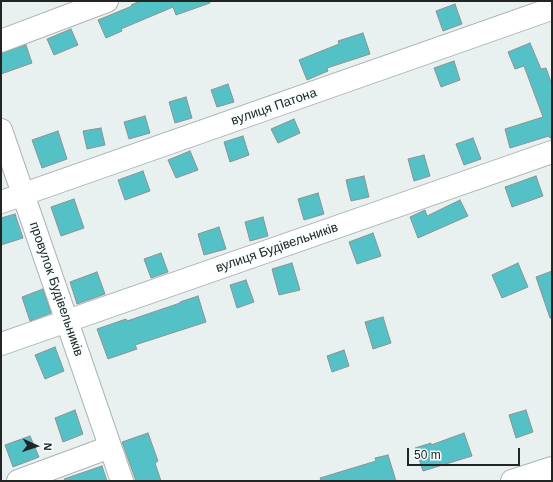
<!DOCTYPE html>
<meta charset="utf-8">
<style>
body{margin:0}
#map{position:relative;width:553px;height:482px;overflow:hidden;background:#e9f0f0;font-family:Arial,sans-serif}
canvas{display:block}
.frame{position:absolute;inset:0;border:2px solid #232525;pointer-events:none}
.north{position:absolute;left:16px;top:426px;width:40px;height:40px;-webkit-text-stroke:3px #f6fefe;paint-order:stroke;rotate:93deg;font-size:11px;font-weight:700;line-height:16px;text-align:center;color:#232525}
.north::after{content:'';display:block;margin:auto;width:14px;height:18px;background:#232525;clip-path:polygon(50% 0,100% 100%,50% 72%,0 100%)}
.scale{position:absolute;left:407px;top:448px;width:113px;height:18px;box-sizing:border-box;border:2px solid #232525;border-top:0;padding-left:5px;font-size:12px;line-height:14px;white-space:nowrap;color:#232525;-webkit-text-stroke:3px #f6fefe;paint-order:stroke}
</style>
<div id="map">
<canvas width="553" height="482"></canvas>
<div class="frame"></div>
<div class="north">N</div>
<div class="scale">50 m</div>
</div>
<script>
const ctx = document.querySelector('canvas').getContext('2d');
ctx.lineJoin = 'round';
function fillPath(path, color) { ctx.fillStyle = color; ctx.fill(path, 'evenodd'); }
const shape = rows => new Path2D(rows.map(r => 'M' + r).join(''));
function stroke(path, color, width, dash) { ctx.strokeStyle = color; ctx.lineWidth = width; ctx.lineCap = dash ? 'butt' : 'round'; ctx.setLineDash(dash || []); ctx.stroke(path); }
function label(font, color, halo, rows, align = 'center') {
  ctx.font = font + ' Arial,sans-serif'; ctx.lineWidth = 3.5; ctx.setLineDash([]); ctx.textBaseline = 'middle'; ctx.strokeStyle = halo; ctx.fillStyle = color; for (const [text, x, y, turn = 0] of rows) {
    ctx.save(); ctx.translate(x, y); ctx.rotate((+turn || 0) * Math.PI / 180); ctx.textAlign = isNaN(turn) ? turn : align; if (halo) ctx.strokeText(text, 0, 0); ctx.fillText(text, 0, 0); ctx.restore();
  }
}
const building = shape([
 [140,1,210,1,210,3,176,15,173,7,121,29,122,31,106,38,98,20,132,6,131,5,140,1],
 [455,4,462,24,443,31,436,11,455,4],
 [71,29,78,45,54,55,47,39,71,29],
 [363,33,370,54,327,68,328,71,307,80,299,60,339,44,338,41,363,33],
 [530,43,541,69,546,68,552,85,552,138,550,138,549,136,510,148,505,129,543,117,524,66,515,69,508,52,530,43],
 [26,45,32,63,1,74,1,53,26,45],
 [454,61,460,80,441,87,434,68,454,61],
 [228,84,234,102,217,107,211,90,228,84],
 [186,97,192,118,175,123,169,102,186,97],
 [145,116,150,133,129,139,124,122,145,116],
 [294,119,300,133,278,143,271,129,294,119],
 [101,128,105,145,87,149,83,131,101,128],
 [58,131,67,159,42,168,32,140,58,131],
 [243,136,249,155,230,162,224,142,243,136],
 [473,138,481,159,464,165,456,144,473,138],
 [190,151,198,170,176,178,168,160,190,151],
 [424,155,430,176,414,181,408,159,424,155],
 [143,171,150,191,125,200,118,180,143,171],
 [364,176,369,197,351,201,346,180,364,176],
 [536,176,543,196,512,207,505,187,536,176],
 [318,193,324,214,304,220,298,199,318,193],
 [74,199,84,228,61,236,51,207,74,199],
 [460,200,468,216,418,238,410,217,425,210,427,216,460,200],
 [15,214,23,238,1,245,1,218,15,214],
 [263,217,268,236,250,241,245,222,263,217],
 [219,227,226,249,204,255,198,234,219,227],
 [373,233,381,256,357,264,349,242,373,233],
 [161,253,168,272,151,278,144,259,161,253],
 [292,263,300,290,279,295,272,269,292,263],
 [518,263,528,287,502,298,492,275,518,263],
 [552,271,552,318,550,318,536,277,552,271],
 [97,272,105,294,77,304,70,282,97,272],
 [246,280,254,302,237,308,230,285,246,280],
 [43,289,51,313,30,321,22,297,43,289],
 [198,296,206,322,135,345,137,349,108,359,97,329,126,319,127,321,180,303,180,302,198,296],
 [383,317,391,343,373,349,365,322,383,317],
 [55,347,64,371,45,379,35,355,55,347],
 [344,350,349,366,332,372,327,356,344,350],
 [75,410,83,434,63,442,55,418,75,410],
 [526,410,533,432,516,438,509,415,526,410],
 [148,433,158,461,155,463,161,481,136,481,122,442,148,433],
 [464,433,472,456,423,471,415,448,431,443,431,445,464,433],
 [30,436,39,457,13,467,5,445,30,436],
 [388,455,396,481,321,481,320,478,376,461,375,458,388,455],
 [102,466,107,481,65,481,64,479,102,466]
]);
const minor = shape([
 [1,41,107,1],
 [1,130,122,481],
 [1,202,548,10],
 [1,344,552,152],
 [18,481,110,447],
 [512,481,552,468]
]);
const streetNames = [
 ["вулиця Патона",274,107,-19],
 ["вулиця Будівельників",277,248,-19],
 ["провулок Будівельників",56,289,71]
];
fillPath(building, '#54c1c6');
stroke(building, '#8d9393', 1);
stroke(minor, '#adb3b4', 24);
stroke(minor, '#fff', 22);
label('13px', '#232525', '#f6fefe', streetNames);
</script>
